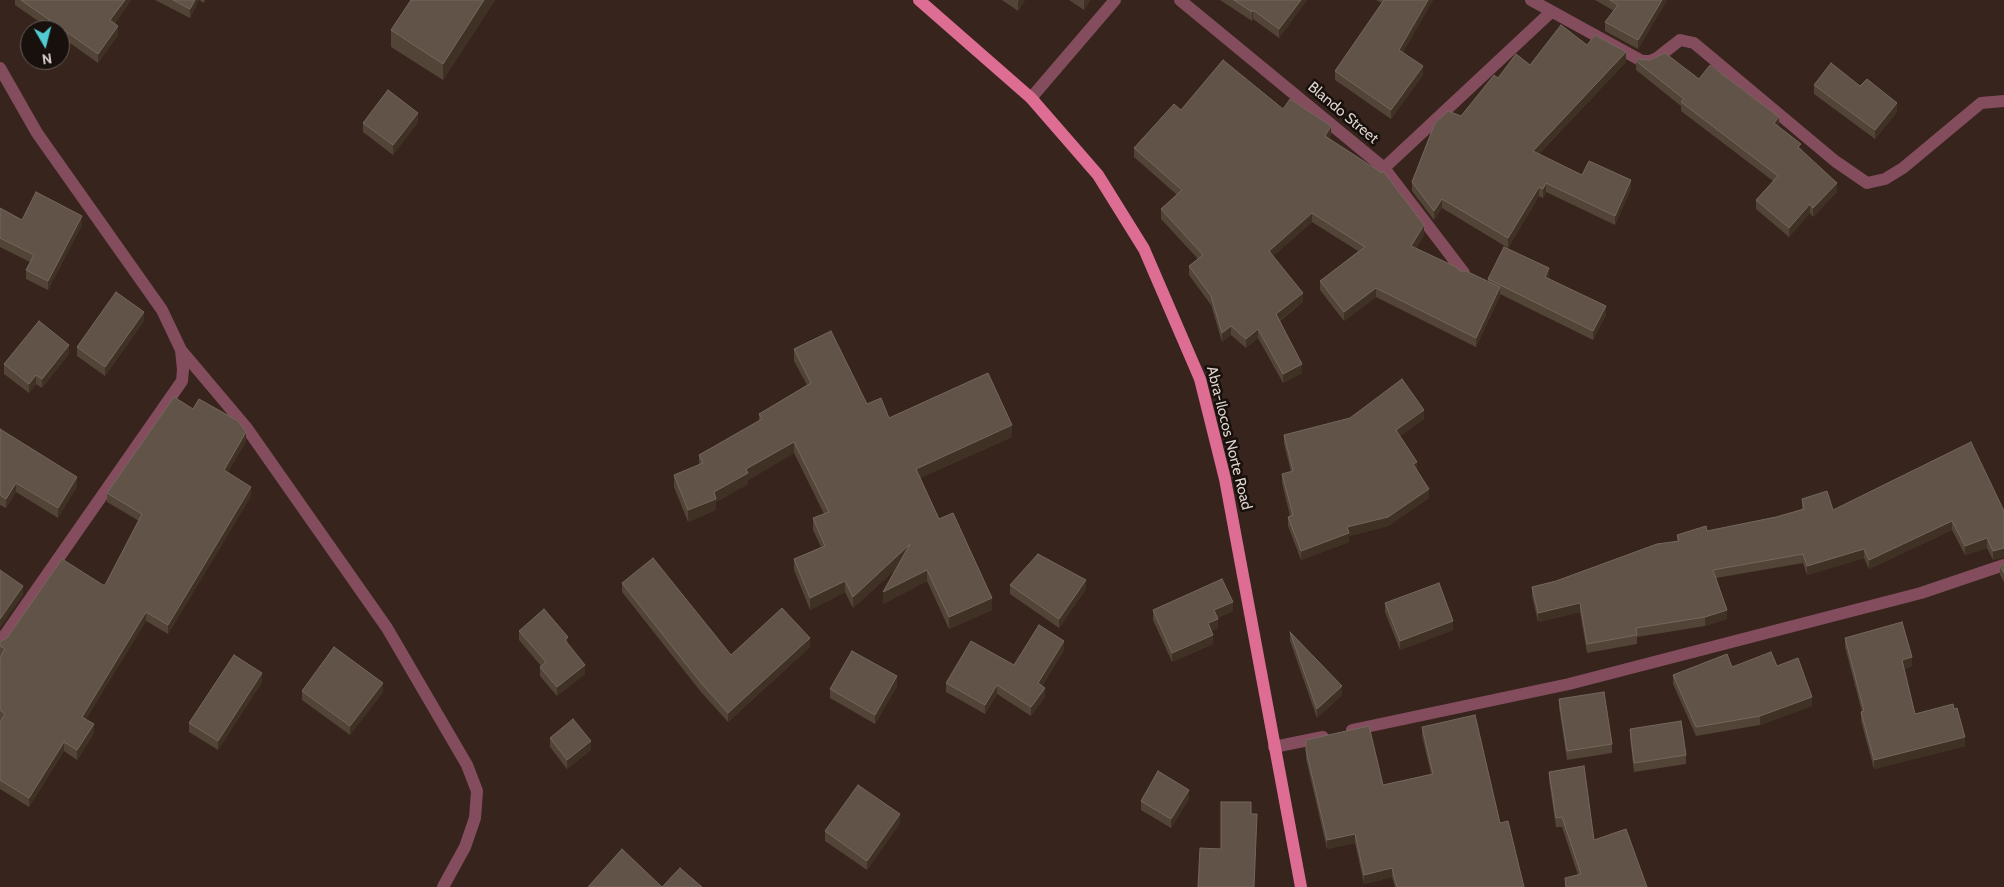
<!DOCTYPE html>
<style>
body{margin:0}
#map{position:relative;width:2004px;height:887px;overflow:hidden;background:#36241d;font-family:Cabin,sans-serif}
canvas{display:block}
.north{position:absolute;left:20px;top:20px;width:50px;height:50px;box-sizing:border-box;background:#17100c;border:1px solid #675e59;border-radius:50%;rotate:172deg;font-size:14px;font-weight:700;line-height:20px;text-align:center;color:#ded2cd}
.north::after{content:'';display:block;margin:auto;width:18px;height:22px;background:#51ccd2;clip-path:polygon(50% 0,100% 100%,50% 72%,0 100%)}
</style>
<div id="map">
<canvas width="2004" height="887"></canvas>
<div class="north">N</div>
</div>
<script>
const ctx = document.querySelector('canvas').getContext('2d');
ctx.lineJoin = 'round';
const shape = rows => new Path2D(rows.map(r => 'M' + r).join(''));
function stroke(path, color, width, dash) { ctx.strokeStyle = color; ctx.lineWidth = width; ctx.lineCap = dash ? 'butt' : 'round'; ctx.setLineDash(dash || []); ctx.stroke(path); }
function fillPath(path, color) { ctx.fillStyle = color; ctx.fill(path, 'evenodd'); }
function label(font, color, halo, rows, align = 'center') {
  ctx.font = font + ' Cabin,sans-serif'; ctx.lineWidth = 5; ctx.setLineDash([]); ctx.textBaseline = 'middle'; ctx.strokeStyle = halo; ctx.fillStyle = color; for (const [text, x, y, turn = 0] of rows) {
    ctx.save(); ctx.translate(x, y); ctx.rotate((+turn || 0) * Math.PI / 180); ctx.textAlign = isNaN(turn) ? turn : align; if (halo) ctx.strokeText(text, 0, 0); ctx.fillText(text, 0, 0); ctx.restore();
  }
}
const minor = shape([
 [1180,0,1384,168,1464,273],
 [1531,0,1642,61,1650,61,1657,58,1680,40,1694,43,1835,161,1867,183,1885,179,1903,168,1981,103,2004,101],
 [0,68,37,133,162,310,181,350,183,370,182,381,0,642],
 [1031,98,1115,0],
 [1384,168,1551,12],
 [181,350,246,427,387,628,467,765,477,791,475,818,465,847,443,887],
 [1352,730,1569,684,1921,593,2004,565],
 [1274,747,1323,737]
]);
const primary = shape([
 [919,0,1031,98,1098,175,1144,249,1200,379,1225,479,1301,887]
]);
const wall = shape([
 [15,0,131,0,115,23,118,35,98,63,60,36,60,30,51,30,15,5],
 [155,0,205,0,204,3,199,0,190,18],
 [411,0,495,0,443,80,391,47,391,30],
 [1002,0,1025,0,1018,11],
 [1069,0,1090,0,1084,10],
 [1220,0,1307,0,1279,38,1253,19,1252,21],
 [1376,0,1433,0,1403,52,1423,75,1391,119,1335,80,1335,71,1382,3],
 [1595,0,1667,0,1638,49,1605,31,1605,22,1614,11],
 [1636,61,1699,79,1779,126,1778,126,1801,149,1837,192,1813,217,1810,213,1789,237,1756,209,1756,200,1773,181,1681,111,1681,106,1636,70],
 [1626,62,1539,154,1582,175,1631,189,1615,225,1546,192,1543,198,1539,196,1508,248,1442,208,1434,220,1412,191,1412,182,1461,116,1498,78,1530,65],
 [1814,85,1860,86,1897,112,1875,139,1814,94],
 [1283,109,1331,135,1329,138,1424,235,1416,248,1460,271,1488,282,1488,279,1549,277,1548,278,1606,315,1593,340,1500,294,1500,296,1476,347,1376,297,1344,321,1320,290,1320,281,1358,251,1312,222,1273,256,1303,302,1280,321,1302,373,1283,383,1258,338,1246,348,1231,335,1222,342,1211,305,1189,275,1189,266,1198,259,1161,219,1161,209,1177,195,1134,157,1134,148,1181,110],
 [418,122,393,155,363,132,363,123],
 [0,208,22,220,82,225,48,290,26,279,26,270,30,262,0,247],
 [144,321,105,376,77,356,77,347],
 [794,349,867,404,889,418,1012,437,920,478,939,519,992,610,949,629,927,581,883,604,897,568,853,608,845,592,810,610,794,570,794,559,821,547,813,530,813,518,824,514,794,453,748,480,748,484,716,502,716,510,688,522,674,487,674,475,699,465,699,455,759,421,759,414,807,385,794,361],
 [69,354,42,388,36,384,29,393,4,374,4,364],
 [193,409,246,441,228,472,251,496,168,634,146,621,86,719,94,733,77,760,64,751,29,807,0,789,0,722,1,721,0,720,0,657,1,655,0,655,0,642,105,585,139,521,107,502,107,493],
 [1424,419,1400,436,1417,470,1429,498,1388,526,1349,536,1349,542,1301,560,1288,526,1288,517,1290,516,1282,483,1282,474,1291,472,1284,444,1284,435],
 [0,429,77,486,58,518,16,492,6,508,0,505],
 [1802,499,1833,510,2004,511,2004,557,1993,560,1987,548,1965,555,1952,530,1869,569,1864,558,1807,575,1803,563,1716,578,1727,619,1705,626,1637,637,1637,644,1587,653,1580,612,1538,622,1532,596,1532,587,1556,581,1677,541,1677,535,1707,531,1776,517,1802,510],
 [2004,564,2004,582,2000,575,2000,566],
 [622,583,731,655,810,647,728,722,701,692,622,592],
 [1010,585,1086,589,1059,628,1010,594],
 [1385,603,1453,630,1400,650,1385,612],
 [1153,610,1233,611,1217,618,1218,628,1211,631,1213,644,1172,662,1153,620],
 [519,631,568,644,585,674,557,696,540,676,540,667,541,666,519,640],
 [1290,632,1342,695,1317,718,1290,641],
 [1845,638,1912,666,1904,669,1915,714,1965,746,1874,769,1861,721,1861,712,1862,712,1845,647],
 [1064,650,1042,686,1045,697,1031,716,997,694,985,714,946,692,946,683,1014,665],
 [1777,666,1812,706,1760,725,1696,736,1673,684,1673,675,1732,667],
 [262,682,218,750,189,732,189,723],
 [897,686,875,724,830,698,830,689],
 [302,691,383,692,350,735,302,700],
 [1559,699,1612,744,1612,753,1567,760,1559,708],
 [1422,727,1500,823,1524,887,1395,887,1392,877,1364,884,1355,843,1327,849,1306,759,1306,740,1383,785,1431,774,1422,736],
 [1630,729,1686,755,1686,764,1634,772,1630,738],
 [550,738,591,750,567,769,550,747],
 [1549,772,1594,840,1647,887,1565,887,1565,878,1578,875,1562,827,1556,827,1549,781],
 [1189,799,1171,828,1141,810,1141,801],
 [900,823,867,870,825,841,825,831]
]);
const shadedWall = shape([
 [125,0,131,0,110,29,110,20],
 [195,0,199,0,190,18,190,9],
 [484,0,495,0,443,80,443,64],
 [1019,0,1025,0,1018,11,1018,2],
 [1084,0,1090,0,1084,10],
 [1301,0,1307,0,1279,38,1279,29],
 [1428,0,1433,0,1399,59,1399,50],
 [1662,0,1667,0,1638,49,1638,40],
 [1253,10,1253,19,1252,21,1252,12],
 [118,26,118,35,98,63,98,54],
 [1626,52,1626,62,1533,160,1533,151],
 [1423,66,1423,75,1391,119,1391,110],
 [1897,103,1897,112,1875,139,1875,130],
 [418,113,418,122,393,155,393,145],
 [1779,117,1779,126,1774,132,1774,123],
 [1331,126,1331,135,1325,145,1325,136],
 [1631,180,1631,189,1615,225,1615,216],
 [1546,183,1546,192,1543,198,1543,189],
 [1837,183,1837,192,1813,217,1813,208],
 [1539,187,1539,196,1508,248,1508,238],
 [1442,199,1442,208,1434,220,1434,211],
 [1810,204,1810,213,1789,237,1789,228],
 [1312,213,1312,222,1269,260,1269,251],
 [82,216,82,225,48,290,48,281],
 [1424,225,1424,235,1411,255,1411,246],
 [1549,268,1549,277,1545,286,1545,277],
 [1500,287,1500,296,1476,347,1476,338],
 [1376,288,1376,297,1344,321,1344,312],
 [1303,293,1303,302,1276,323,1276,314],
 [1606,306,1606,315,1593,340,1593,331],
 [144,312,144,321,105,376,105,367],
 [1231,326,1231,335,1222,342,1222,333],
 [1258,329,1258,338,1246,348,1246,339],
 [69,345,69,354,42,388,42,379],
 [1302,364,1302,373,1283,383,1283,374],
 [36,375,36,384,29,393,29,384],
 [1424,410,1424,419,1396,439,1396,430],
 [1012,425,1012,437,916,480,916,469],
 [246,432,246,441,224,479,224,470],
 [794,442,794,453,748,480,748,484,716,502,716,510,688,522,688,510,746,469],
 [1417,462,1417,471,1413,464],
 [77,477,77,486,58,518,58,508],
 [16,483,16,492,6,508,6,499],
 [251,487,251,496,168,634,168,625],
 [1429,489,1429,498,1388,526,1349,536,1349,542,1301,560,1301,551,1347,527],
 [1952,521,1952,530,1869,569,1869,560],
 [1987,538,1987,548,1965,555,1965,546],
 [910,544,910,556,853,608,853,597],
 [2004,548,2004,557,1993,560,1993,551],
 [1864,549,1864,558,1807,575,1807,566],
 [927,570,927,581,883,604,883,592],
 [1086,580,1086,589,1059,628,1059,619],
 [845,581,845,592,810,610,810,598],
 [23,586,23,595,0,628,0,619],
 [992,598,992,610,949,629,949,617],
 [1233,602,1233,611,1214,619,1214,610],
 [1580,603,1580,612,1538,622,1538,613],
 [1727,610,1727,619,1705,626,1705,617],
 [146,612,146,621,82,726,82,717],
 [1218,619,1218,628,1208,632,1208,623],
 [1453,621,1453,630,1400,650,1400,641],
 [1213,635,1213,644,1172,662,1172,653],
 [568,637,568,646,565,640],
 [810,638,810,647,728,722,728,713],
 [1064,641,1064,650,1038,692,1038,683],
 [1912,657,1912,666,1902,669,1902,660],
 [585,665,585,674,557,696,557,687],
 [262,673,262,682,218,750,218,741],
 [897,676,897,686,875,724,875,715],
 [383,683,383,692,350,735,350,726],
 [997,685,997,694,985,714,985,705],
 [1342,686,1342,695,1317,718,1317,709],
 [1045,688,1045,697,1031,716,1031,707],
 [1812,697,1812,706,1760,725,1760,716],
 [94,724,94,733,77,760,77,750],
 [1965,737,1965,746,1874,769,1874,760],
 [591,741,591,750,567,769,567,760],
 [64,742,64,751,29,807,29,798],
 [1189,790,1189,799,1171,828,1171,819],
 [900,814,900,823,867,870,867,861],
 [1355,834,1355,843,1327,849,1327,840],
 [1392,868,1392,877,1364,884,1364,875]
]);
const building = shape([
 [21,0,125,0,110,20,118,26,98,54,21,0],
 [173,0,195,0,190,9,173,0],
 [411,0,484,0,443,64,391,30,411,0],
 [1234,0,1301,0,1279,29,1253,10,1252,12,1234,0],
 [1384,0,1428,0,1399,50,1423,66,1391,110,1335,71,1384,0],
 [1610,0,1662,0,1638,40,1605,22,1618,5,1610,0],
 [1561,25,1587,45,1595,35,1626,52,1533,151,1582,175,1589,161,1631,180,1615,216,1546,183,1543,189,1539,187,1508,238,1442,199,1434,211,1412,182,1435,123,1448,111,1461,116,1494,75,1498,78,1516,54,1530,65,1561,25],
 [1665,53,1699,79,1710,65,1779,117,1774,123,1801,144,1798,147,1837,183,1813,208,1810,204,1789,228,1756,200,1778,176,1681,102,1684,99,1636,61,1637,59,1650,60,1665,53],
 [1223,60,1283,109,1290,99,1331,126,1325,136,1382,173,1383,171,1424,225,1411,246,1456,267,1460,271,1466,271,1500,287,1476,338,1376,288,1344,312,1320,281,1365,247,1312,213,1269,251,1303,293,1276,314,1302,364,1283,374,1258,329,1246,339,1231,326,1222,333,1211,296,1189,266,1203,255,1161,209,1182,190,1134,148,1174,104,1181,110,1223,60],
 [1831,63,1860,86,1867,79,1897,103,1875,130,1814,85,1831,63],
 [388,90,418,113,393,145,363,123,388,90],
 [36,192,82,216,48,281,26,270,34,255,0,238,0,208,22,220,36,192],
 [1504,247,1549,268,1545,277,1606,306,1593,331,1488,279,1504,247],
 [116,292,144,312,105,367,77,347,116,292],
 [39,321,69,345,42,379,36,375,29,384,4,364,39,321],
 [831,331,867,404,881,398,889,418,988,373,1012,425,916,469,939,519,953,513,992,598,949,617,927,570,883,592,910,544,853,597,845,581,810,598,794,559,825,546,813,518,829,512,794,442,746,469,748,473,714,492,716,499,688,510,674,475,703,463,699,455,762,419,759,414,811,383,794,349,831,331],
 [1402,379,1424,410,1396,430,1417,462,1413,464,1429,489,1388,517,1347,527,1349,533,1301,551,1288,517,1293,515,1282,474,1293,471,1284,435,1350,418,1402,379],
 [174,397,193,409,199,399,238,421,246,432,224,470,251,487,168,625,146,612,82,717,94,724,77,750,64,742,29,798,0,780,0,722,5,714,0,710,0,657,5,649,0,646,0,642,7,638,62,559,103,585,105,585,142,514,107,493,174,397],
 [0,429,77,477,58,508,16,483,6,499,0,495,0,429],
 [1971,442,2004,511,2004,548,1993,551,1987,538,1965,546,1952,521,1869,560,1864,549,1807,566,1803,554,1713,570,1727,610,1705,617,1636,628,1637,635,1587,644,1580,603,1538,613,1532,587,1556,581,1657,544,1679,541,1677,535,1706,526,1707,531,1776,517,1804,509,1802,499,1827,491,1833,510,1971,442],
 [1038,554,1086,580,1059,619,1010,585,1038,554],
 [653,558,731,655,782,608,810,638,728,713,701,683,622,583,653,558],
 [2004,564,2004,573,2000,566,2004,564],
 [0,570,23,586,0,619,0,570],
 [1222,579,1233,602,1214,610,1218,619,1208,623,1213,635,1172,653,1153,610,1222,579],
 [1439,583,1453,621,1400,641,1385,603,1439,583],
 [544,609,568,637,565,640,585,665,557,687,540,667,546,662,519,631,544,609],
 [1902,622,1912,657,1902,660,1915,714,1953,704,1954,709,1957,708,1965,737,1874,760,1861,712,1864,711,1845,638,1902,622],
 [1039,625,1064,641,1038,683,1045,688,1031,707,997,685,985,705,946,683,971,641,1014,665,1039,625],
 [1290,632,1342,686,1317,709,1290,632],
 [334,647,383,683,350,726,302,691,334,647],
 [852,651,897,676,875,715,830,689,852,651],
 [1771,652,1777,666,1798,658,1812,697,1760,716,1696,727,1673,675,1727,654,1732,667,1771,652],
 [234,655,262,673,218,741,189,723,234,655],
 [1604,692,1612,744,1567,751,1559,699,1604,692],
 [1475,715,1500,823,1508,821,1524,887,1397,887,1392,868,1364,875,1355,834,1327,840,1306,750,1306,740,1369,726,1383,785,1433,774,1422,727,1475,715],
 [573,719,591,741,567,760,550,738,573,719],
 [1681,721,1686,755,1634,763,1630,729,1681,721],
 [1584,766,1594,840,1626,829,1647,887,1566,887,1565,878,1581,874,1562,817,1556,818,1549,772,1584,766],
 [1158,771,1189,790,1171,819,1141,801,1158,771],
 [858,785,900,814,867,861,825,831,858,785],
 [1221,802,1251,802,1251,814,1257,814,1254,887,1198,887,1200,848,1221,849,1221,802],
 [622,849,662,887,588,887,622,849],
 [680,868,702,887,662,887,680,868]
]);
const streetNames = [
 ["Blando Street",1343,113,40],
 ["Abra-Ilocos Norte Road",1229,438,76]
];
stroke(minor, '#844d5e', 12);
stroke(primary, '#dd6d92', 12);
fillPath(wall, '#524436');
fillPath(shadedWall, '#403125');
fillPath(building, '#615347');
stroke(building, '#74675c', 1);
label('15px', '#ded2cd', '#17100c', streetNames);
</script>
